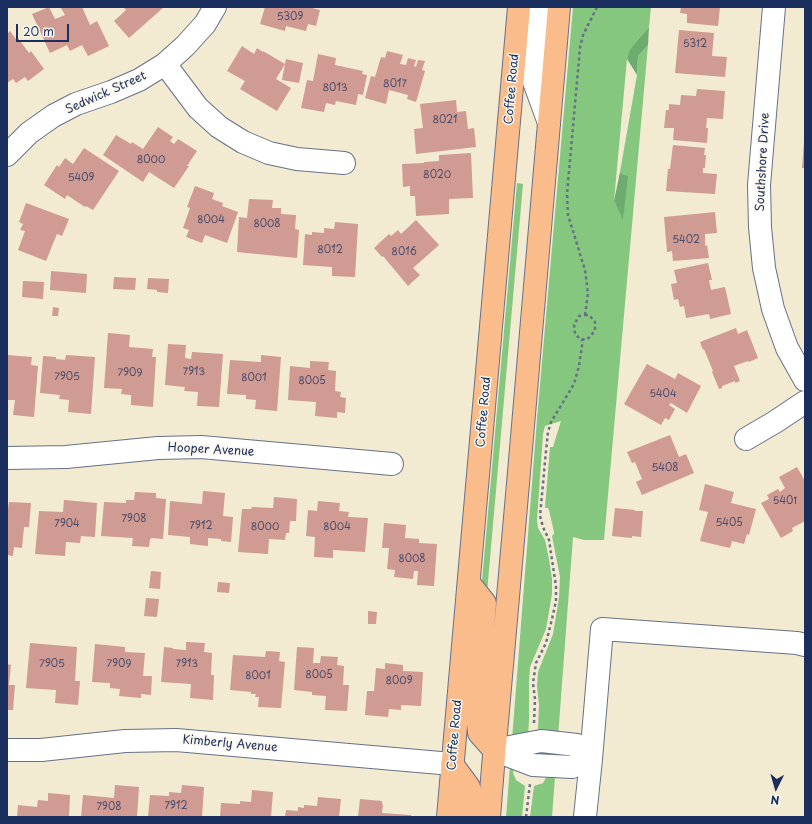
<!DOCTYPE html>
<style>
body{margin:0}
#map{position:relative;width:812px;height:824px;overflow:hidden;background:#f3ead2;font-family:"Playpen Sans",sans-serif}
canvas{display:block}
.frame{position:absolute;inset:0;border:8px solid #1b2f5e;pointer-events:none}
.north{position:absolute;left:756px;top:768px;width:40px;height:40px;-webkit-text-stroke:3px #fbf7ec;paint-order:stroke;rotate:185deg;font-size:11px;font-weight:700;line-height:16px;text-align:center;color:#1b2f5e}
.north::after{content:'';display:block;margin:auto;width:14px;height:18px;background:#1b2f5e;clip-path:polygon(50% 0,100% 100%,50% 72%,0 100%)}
.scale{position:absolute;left:16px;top:24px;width:53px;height:18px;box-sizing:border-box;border:2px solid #1b2f5e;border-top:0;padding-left:5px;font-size:12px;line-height:14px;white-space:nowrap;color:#1b2f5e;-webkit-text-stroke:3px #fbf7ec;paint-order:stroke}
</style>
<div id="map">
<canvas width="812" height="824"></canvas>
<div class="frame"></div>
<div class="north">N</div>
<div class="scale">20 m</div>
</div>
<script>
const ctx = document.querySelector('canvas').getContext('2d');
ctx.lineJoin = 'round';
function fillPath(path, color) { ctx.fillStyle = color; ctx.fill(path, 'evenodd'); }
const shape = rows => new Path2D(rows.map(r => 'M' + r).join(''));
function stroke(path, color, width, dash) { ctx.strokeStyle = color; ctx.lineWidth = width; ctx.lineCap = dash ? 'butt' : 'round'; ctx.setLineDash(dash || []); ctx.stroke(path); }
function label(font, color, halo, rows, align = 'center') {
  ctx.font = font + ' "Playpen Sans",sans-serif'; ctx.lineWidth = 3; ctx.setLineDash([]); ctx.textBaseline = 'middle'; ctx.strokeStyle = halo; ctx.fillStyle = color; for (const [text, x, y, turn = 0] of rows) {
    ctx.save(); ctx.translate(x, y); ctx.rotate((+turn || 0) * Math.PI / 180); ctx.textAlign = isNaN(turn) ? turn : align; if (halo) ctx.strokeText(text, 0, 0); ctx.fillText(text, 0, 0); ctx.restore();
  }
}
const green = shape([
 [573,7,651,7,649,27,635,43,627,59,614,201,623,219,624,175,620,172,637,75,638,56,648,45,604,540,584,540,573,537,552,817,530,817,534,786,543,783,547,776,542,756,537,753,539,705,537,686,538,672,553,634,559,598,560,577,552,536,554,534,554,532,549,510,548,508,545,508,550,447,553,447,561,421,545,426,543,434,537,520,538,528,545,540,549,559,552,579,552,594,546,629,530,667,529,682,529,720,527,753,514,766,513,773,516,780,525,786,522,817,506,817,537,419],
 [517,183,523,184,480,672,474,672]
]);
const forest = shape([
 [649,27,648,45,638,56,637,75,627,59,630,50,635,43],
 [620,172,624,175,628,176,623,220,614,201]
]);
const building = shape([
 [49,7,55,19,65,15,61,8,64,7,82,7,90,25,97,21,109,46,88,56,82,45,70,51,67,45,50,53,32,14],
 [123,7,164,7,129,38,114,21,126,10],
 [265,7,312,7,312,8,320,10,316,26,308,24,306,31,286,26,285,31,260,24],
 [681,7,720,7,718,26,687,23,687,14,680,13],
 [679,30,714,33,712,56,727,57,725,77,675,73],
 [10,31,16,39,18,38,29,53,31,51,44,69,28,81,25,77,16,83,13,79,7,83,7,34],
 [242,46,254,54,257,48,263,52,263,51,285,64,276,79,291,88,277,111,240,89,245,81,227,71],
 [387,51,403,55,400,64,406,65,408,58,416,60,414,66,416,67,418,60,425,61,422,70,425,71,416,102,407,99,408,95,389,90,386,104,365,98,371,76,375,77,381,57,385,58],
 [318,54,336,58,335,65,363,71,362,74,367,75,363,95,358,94,356,105,336,101,335,105,326,103,324,112,301,108,307,80,313,81],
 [286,59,303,63,299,83,282,80],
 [697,89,725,91,723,119,707,118,706,128,708,128,707,143,673,140,674,128,664,128,666,110,669,110,669,104,680,105,681,95,696,96],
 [456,100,457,112,466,111,468,129,474,128,476,147,416,154,414,129,423,128,420,104],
 [158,127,173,137,170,141,174,144,178,139,197,151,187,166,189,166,174,188,149,172,143,182,103,155,116,135,131,144,132,142,143,149],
 [804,142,805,142,805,168,802,168],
 [673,145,705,148,704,155,706,155,705,168,703,168,703,173,717,174,715,194,666,191,668,169,670,169],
 [84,148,119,171,93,210,86,206,85,207,67,195,65,199,44,185,57,165,59,167,65,158,73,164],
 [471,153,473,198,449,199,449,214,416,216,415,196,410,196,410,186,403,187,402,164,424,163,424,162,439,161,439,155],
 [195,186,214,193,212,199,223,203,222,206,238,212,227,243,205,235,202,243,186,237,189,230,183,228,190,208,187,207],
 [249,199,273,200,272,208,281,208,281,214,296,215,295,229,299,230,297,258,237,252,239,217,247,218],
 [26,203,69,219,62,236,57,234,46,261,18,250,25,231,20,230,23,224,19,222],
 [715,212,717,233,705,234,705,246,707,245,709,258,673,261,672,251,667,252,664,217],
 [416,220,439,245,413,268,420,275,408,286,383,256,382,257,374,248,389,234,391,236,398,230,401,234],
 [335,222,358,224,355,277,332,276,332,267,303,265,305,234,312,235,312,232,324,233,324,228,334,229],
 [708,263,712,280,709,280,711,290,725,287,731,314,710,319,709,314,686,318,684,306,680,307,678,299,674,300,671,284,677,283,674,270],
 [51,271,87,274,86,293,50,290],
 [114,277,136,278,135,290,113,289],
 [148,278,169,279,168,293,157,292,157,290,147,289],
 [23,281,44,282,43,299,22,297],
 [53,307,59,308,58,316,52,316],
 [736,328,738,334,747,330,758,358,749,362,748,361,734,366,740,381,735,383,735,381,722,386,722,388,719,389,712,372,713,371,704,349,703,350,700,342],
 [108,333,130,335,129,347,153,349,152,357,156,357,153,407,131,405,131,395,121,394,122,389,104,388],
 [168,344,186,345,185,358,191,359,192,352,223,354,219,407,197,406,198,392,184,391,185,387,165,385],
 [7,355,32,357,31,365,38,366,34,417,13,415,15,400,7,400],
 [66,355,95,357,91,414,68,412,69,400,59,399,60,395,40,393,43,356,56,357,56,359,65,360],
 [261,355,281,357,277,411,255,409,256,400,246,399,246,395,227,394,230,360,261,362],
 [310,361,329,362,328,370,336,371,335,391,341,392,340,397,346,398,345,413,337,412,337,418,315,416,316,402,288,400,290,366,310,368],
 [647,364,675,379,678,373,701,386,687,413,671,403,669,405,675,409,669,420,665,418,661,425,624,404],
 [670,435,679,457,686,454,694,473,642,495,636,482,642,479,635,462,632,463,627,452],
 [797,467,805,481,805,521,792,528,793,531,781,538,761,503,769,499,767,495,778,489,780,492,785,488,779,477],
 [705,484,734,492,731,503,756,509,749,535,747,534,744,544,732,541,730,548,700,541,708,512,699,510],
 [203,491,225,493,223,516,233,517,231,542,221,541,221,539,208,538,208,546,190,544,190,537,168,535,170,501,202,504],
 [135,492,156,493,156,498,166,499,163,539,151,538,151,539,150,539,149,547,132,546,133,538,101,536,104,502,126,503,126,500,134,500],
 [274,497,297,499,296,521,290,521,289,533,286,533,285,540,269,539,268,554,238,552,242,509,251,509,252,507,273,508],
 [64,500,97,503,95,537,81,536,80,543,66,542,65,556,35,554,39,511,63,512],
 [318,501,340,503,339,511,349,512,348,517,368,518,365,552,333,550,333,558,314,557,315,537,306,536,308,510,317,511],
 [9,502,31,503,29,527,24,527,22,548,14,547,13,556,7,555,7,509,8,509],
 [615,508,635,510,635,511,643,511,641,537,632,536,632,538,612,536],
 [384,523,406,525,405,538,419,539,419,543,437,544,434,586,417,585,418,571,414,571,413,579,394,577,395,570,387,569,389,548,382,548],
 [151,571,161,572,160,589,149,588],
 [218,582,230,583,229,593,217,592],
 [146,598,159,599,157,617,144,616],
 [368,611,377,612,376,624,368,624],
 [186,642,205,643,204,652,212,653,211,675,214,675,213,700,190,698,191,684,161,682,164,647,173,648,173,649,186,650],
 [30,643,77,647,75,681,80,681,78,705,55,703,56,690,26,688],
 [95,644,125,647,125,652,145,653,143,676,152,676,151,695,141,694,141,698,119,696,120,689,110,688,110,683,92,682],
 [297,647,314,648,313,663,320,663,321,656,338,657,337,665,344,666,343,685,349,685,347,711,325,710,326,696,312,695,312,692,294,690],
 [266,651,280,652,279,661,285,662,281,708,258,707,259,697,255,697,256,694,251,694,251,692,230,690,233,655,265,657],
 [385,663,403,665,403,671,423,672,421,706,401,705,401,710,389,709,388,717,365,715,367,691,374,691,376,668,385,669],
 [7,664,11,665,9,685,15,685,13,710,7,710],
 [115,785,139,787,137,817,81,817,83,795,114,798],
 [182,785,204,787,202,817,148,817,150,795,169,796,169,792,181,793],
 [252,790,273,792,271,817,220,817,221,803,240,804,240,801,251,802],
 [48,793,70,795,69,817,17,817,18,805,37,807,38,800,48,801],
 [318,797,341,799,339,817,285,817,286,810,298,811,298,807,304,808,304,805,317,806],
 [360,799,382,801,382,804,383,804,382,813,411,815,411,817,358,817]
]);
const path = shape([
 [585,315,588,293,585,270,568,215,567,194,580,48,583,35,597,7],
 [585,315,589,315,595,322,595,330,590,337,585,340,579,338,575,334,574,325,579,316,585,315],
 [534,723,535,699,533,683,536,663,546,643,552,619,556,601,556,586,549,540,543,527,540,516,546,451,548,432,551,422,574,384,579,366,582,346,582,339],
 [526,817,530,784]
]);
const minor = shape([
 [540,7,534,82,549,123],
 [774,7,759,185,760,227,764,268,773,309,787,348,805,380],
 [165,64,198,108,219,127,243,142,269,153,297,159,344,163],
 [7,155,29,133,53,116,76,104,111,92,139,80,165,64,185,46,205,24,215,7],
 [746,439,775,422,805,402],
 [7,458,66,457,158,448,201,447,392,464],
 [541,741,577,745,591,759,572,767,533,765,494,750,541,741],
 [7,750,41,750,125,741,176,740,452,764],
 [585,817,591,759,602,629,797,643,805,645]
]);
const major = shape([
 [469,583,485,603,477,712,479,733,494,750],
 [452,764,469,787,471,806,470,817],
 [448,817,519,7],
 [489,817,493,767,519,472,559,7]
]);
const numberNames = [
 ["5309",290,17],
 ["5312",695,44],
 ["8017",395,84],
 ["8013",335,88],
 ["8021",445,120],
 ["8000",151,160],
 ["8020",437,175],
 ["5409",81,178],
 ["8004",211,220],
 ["8008",267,224],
 ["5402",686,240],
 ["8012",330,250],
 ["8016",404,252],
 ["7913",194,372],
 ["7909",130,373],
 ["7905",67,377],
 ["8001",254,378],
 ["8005",312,381],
 ["5404",663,394],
 ["5408",665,468],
 ["5401",785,501],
 ["7908",134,519],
 ["5405",729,523],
 ["7904",67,524],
 ["7912",201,526],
 ["8000",265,527],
 ["8004",337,527],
 ["8008",412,559],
 ["7905",52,664],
 ["7909",119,664],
 ["7913",187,664],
 ["8005",319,675],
 ["8001",258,676],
 ["8009",399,681],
 ["7912",176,806],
 ["7908",109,807]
];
const streetNames = [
 ["Coffee Road",512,89,-85],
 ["Sedwick Street",106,93,-24],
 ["Southshore Drive",763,162,-87],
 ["Coffee Road",484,412,-85],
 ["Hooper Avenue",211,450,3],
 ["Coffee Road",455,735,-85],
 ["Kimberly Avenue",230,744,5]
];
fillPath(green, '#85c77f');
fillPath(forest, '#6cac6e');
fillPath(building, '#d09b92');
stroke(minor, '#677087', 24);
stroke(major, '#677087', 24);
stroke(path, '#677087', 2.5, [3, 3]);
stroke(minor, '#fff', 22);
stroke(major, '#f9bc8a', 22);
label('10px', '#484a6b', null, numberNames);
label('12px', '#1b2f5e', '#fbf7ec', streetNames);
</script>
